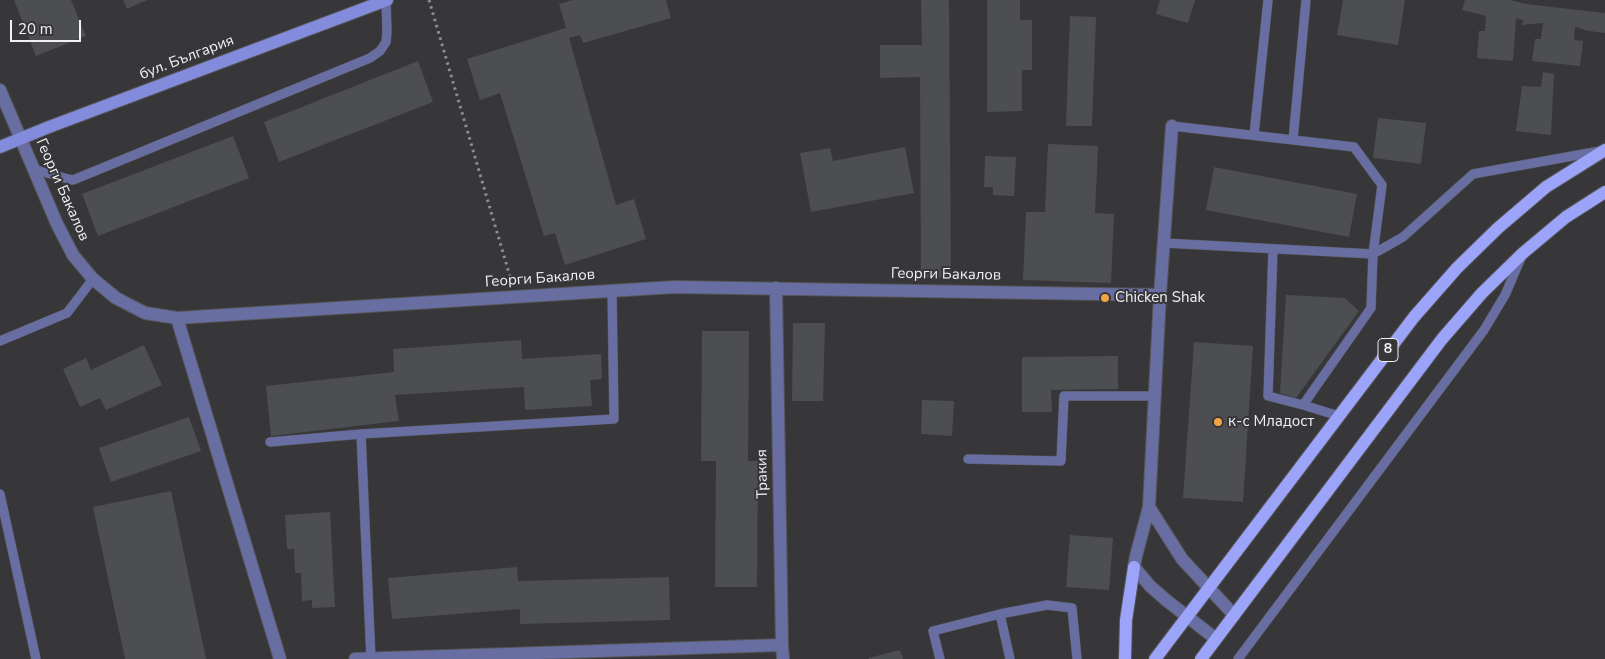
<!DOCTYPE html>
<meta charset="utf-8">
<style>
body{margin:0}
#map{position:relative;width:1605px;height:659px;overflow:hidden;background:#37373a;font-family:"Nunito Sans",sans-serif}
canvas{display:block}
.scale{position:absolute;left:10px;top:20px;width:71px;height:22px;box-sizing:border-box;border:2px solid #f1f1f3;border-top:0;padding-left:6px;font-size:15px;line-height:18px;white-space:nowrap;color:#f1f1f3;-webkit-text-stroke:4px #37373a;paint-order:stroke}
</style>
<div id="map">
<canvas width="1605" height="659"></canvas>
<div class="scale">20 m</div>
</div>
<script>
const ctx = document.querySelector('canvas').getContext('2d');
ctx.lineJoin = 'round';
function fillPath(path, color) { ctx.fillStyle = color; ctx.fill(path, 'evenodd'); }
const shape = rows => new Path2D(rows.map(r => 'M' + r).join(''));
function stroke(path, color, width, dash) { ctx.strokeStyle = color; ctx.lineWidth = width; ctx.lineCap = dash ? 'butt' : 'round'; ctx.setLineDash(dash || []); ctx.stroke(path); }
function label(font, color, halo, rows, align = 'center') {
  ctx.font = font + ' "Nunito Sans",sans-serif'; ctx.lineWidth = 4; ctx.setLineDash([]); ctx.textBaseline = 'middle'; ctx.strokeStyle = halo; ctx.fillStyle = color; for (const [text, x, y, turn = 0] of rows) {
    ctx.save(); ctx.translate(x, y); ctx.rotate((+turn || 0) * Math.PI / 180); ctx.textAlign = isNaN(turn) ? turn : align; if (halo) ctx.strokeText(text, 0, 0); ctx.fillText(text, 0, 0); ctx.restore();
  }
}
const building = shape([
 [14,0,71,0,86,36,36,56],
 [123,0,147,0,127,9],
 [573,0,666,0,671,18,583,43,580,35,569,38,616,205,634,199,646,239,565,265,555,233,544,236,500,93,480,100,467,59,566,28,559,4],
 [921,0,949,0,951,277,921,278,920,77,880,78,880,45,922,45],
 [987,0,1020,0,1020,20,1032,20,1032,70,1022,70,1022,111,987,112],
 [1160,0,1195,0,1188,23,1156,14],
 [1343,0,1405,0,1398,45,1337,35],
 [1465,0,1510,0,1526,4,1605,13,1605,33,1589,31,1575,27,1574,40,1583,41,1580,66,1532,61,1535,39,1541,39,1543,23,1522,25,1523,20,1516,18,1513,61,1477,58,1479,31,1485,31,1486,16,1462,10],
 [1070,16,1096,17,1092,126,1066,126],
 [418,61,433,102,279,162,264,122],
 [1543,72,1554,74,1551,135,1516,131,1522,86,1541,87],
 [1378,118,1426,123,1421,164,1373,158],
 [233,136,249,178,98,236,82,194],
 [1048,144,1098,146,1095,213,1114,214,1111,283,1023,280,1026,212,1045,212],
 [905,147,914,193,811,212,800,153,830,148,833,161],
 [985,156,1016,157,1014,196,993,195,993,187,984,187],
 [1214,167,1357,194,1349,237,1206,210],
 [1286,295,1345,298,1359,311,1296,398,1280,393],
 [793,323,825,323,823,401,792,401],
 [702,331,749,331,748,461,758,461,757,587,715,587,716,461,701,461],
 [521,340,522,359,601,354,602,379,590,380,592,406,525,410,524,387,395,395,399,421,271,436,266,386,394,372,393,349],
 [1194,342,1253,346,1243,502,1183,498],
 [144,345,162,385,106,410,100,398,80,407,63,369,86,358,91,370],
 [1118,356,1118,389,1051,390,1052,412,1022,412,1022,357],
 [922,400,954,401,952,436,921,434],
 [189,417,201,451,111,482,99,448],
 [171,491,206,659,125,659,93,507],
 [330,512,335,607,312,608,312,600,302,601,301,573,295,573,294,549,287,549,285,515],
 [1070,535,1113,538,1109,590,1066,587],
 [517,567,518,581,669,577,670,620,520,624,520,609,392,619,388,578],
 [900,650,903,659,869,659,869,658]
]);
const path = shape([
 [429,0,511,280]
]);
const lane = shape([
 [1172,126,1354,147,1382,185,1373,254,1371,308,1303,405,1339,416],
 [1254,135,1268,0],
 [1293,140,1306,0],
 [33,169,68,179,73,180,78,178,370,58,380,51,386,42,387,32,386,0],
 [1164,243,1373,254,1403,237,1473,174,1600,151],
 [1273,249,1268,396,1303,405],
 [0,341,67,313,93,279],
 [361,434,371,659],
 [270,442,361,434,614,419,612,291],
 [968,459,1061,461,1064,396,1154,396],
 [0,494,36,659],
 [1000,614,1047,605,1072,608,1077,659],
 [940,659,933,631,1000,614,1010,659],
 [1238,659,1484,330,1505,295,1521,258]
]);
const street = shape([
 [0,90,57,224,73,255,93,279,116,298,145,313,177,318,674,287,1160,295],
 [1172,126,1160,295,1149,507,1136,556,1134,567,1150,586,1166,600,1216,639],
 [776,288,782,645,783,659],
 [177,318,280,659],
 [1149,507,1182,559,1234,615],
 [355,659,782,645]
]);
const secondary = shape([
 [0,147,49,127,387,0]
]);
const primary = shape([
 [1125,659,1126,620,1134,567],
 [1155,659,1414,317,1457,268,1498,228,1546,187,1605,150],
 [1201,659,1442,339,1482,293,1523,253,1566,217,1605,192]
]);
const markers = [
 [1105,298,5,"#f3a443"],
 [1218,422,5,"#f3a443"]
];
const shields = [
 [1388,350,20]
];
const shieldNames = [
 ["8",1388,350]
];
const streetNames = [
 ["бул. България",187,58,-21],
 ["Георги Бакалов",62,190,66],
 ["Георги Бакалов",946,275,1],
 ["Георги Бакалов",540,279,-4],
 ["Тракия",763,474,-91]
];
const poiNames = [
 ["Chicken Shak",1115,298],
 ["к-с Младост",1228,422]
];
fillPath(building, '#4d4e51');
stroke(lane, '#555558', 10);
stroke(street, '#555558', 14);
stroke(secondary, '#555558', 14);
stroke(primary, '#555558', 14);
stroke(path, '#8e8e91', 3, [2.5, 4]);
stroke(lane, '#686ea2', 9);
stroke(street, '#686ea2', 12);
stroke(secondary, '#838bdd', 12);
stroke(primary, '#9ba4f9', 12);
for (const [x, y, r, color] of markers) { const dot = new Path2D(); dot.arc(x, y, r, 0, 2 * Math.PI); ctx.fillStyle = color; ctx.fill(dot); stroke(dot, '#37373a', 2); }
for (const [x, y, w] of shields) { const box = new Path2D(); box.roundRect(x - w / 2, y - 11.5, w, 23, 4); ctx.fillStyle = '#37373a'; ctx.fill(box); stroke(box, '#f1f1f3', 1); }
label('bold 14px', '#f1f1f3', null, shieldNames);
label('15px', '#f1f1f3', '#37373a', streetNames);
label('15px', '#f1f1f3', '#37373a', poiNames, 'left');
</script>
